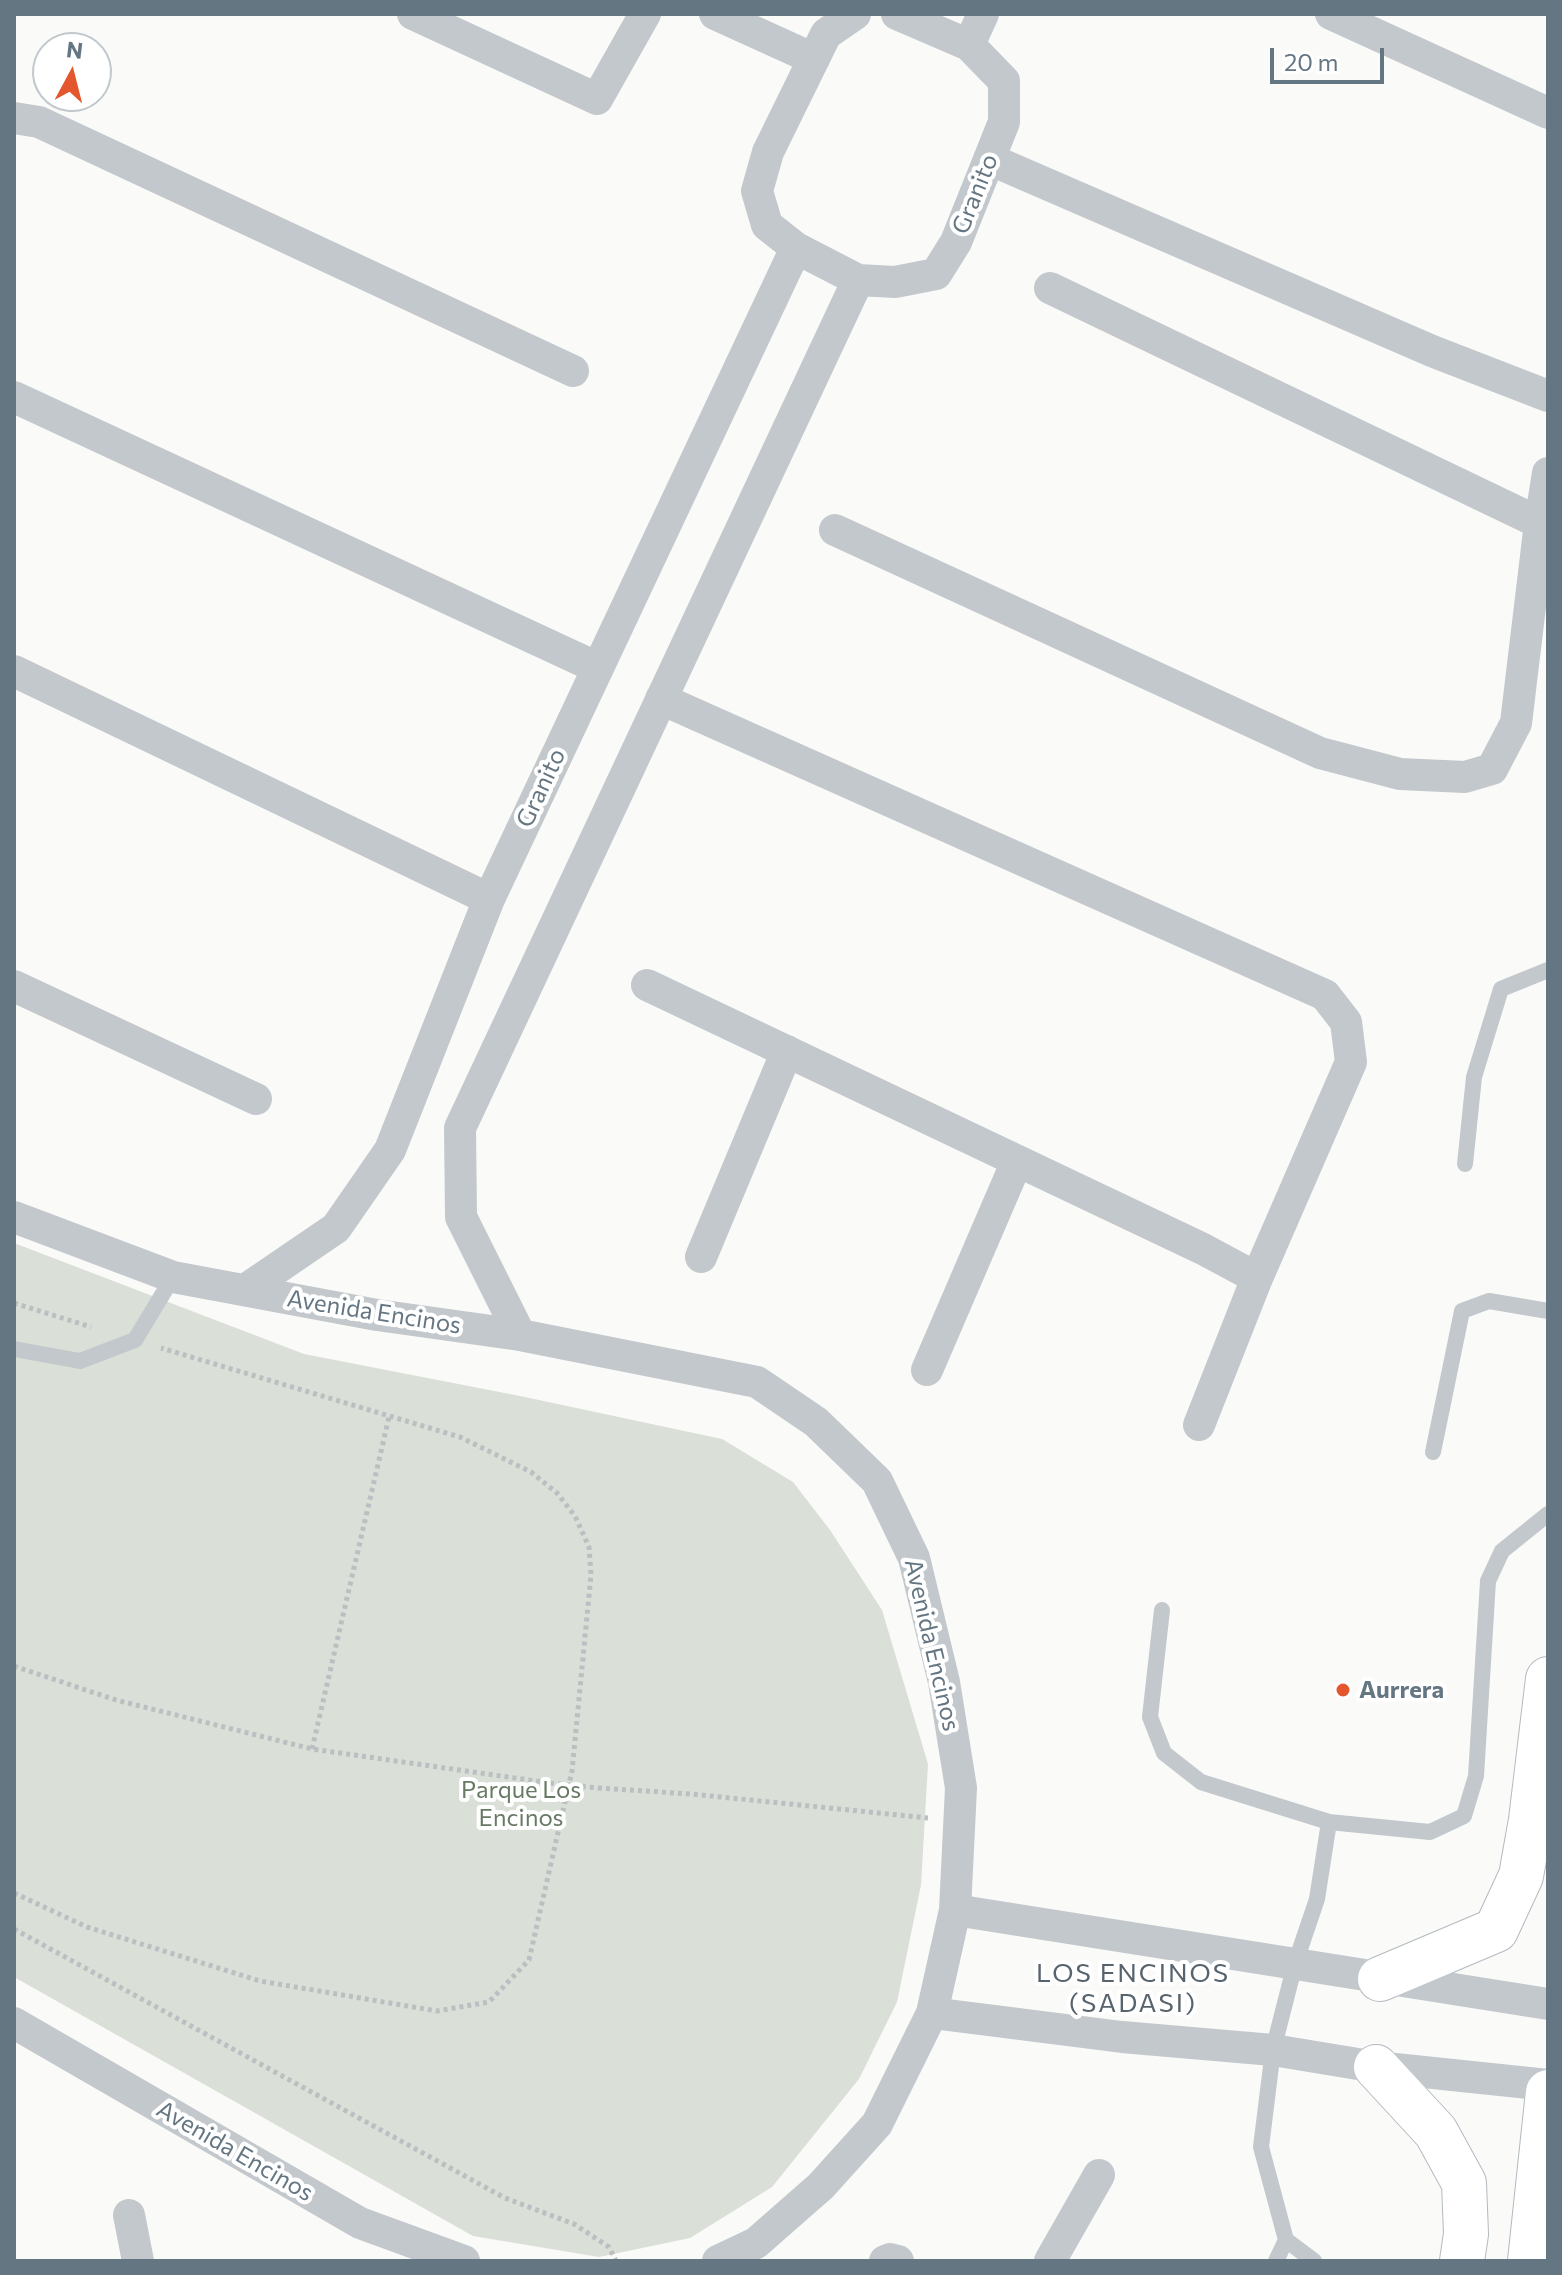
<!DOCTYPE html>
<style>
body{margin:0}
#map{position:relative;width:1562px;height:2275px;overflow:hidden;background:#fafaf8;font-family:Commissioner,sans-serif}
canvas{display:block}
.frame{position:absolute;inset:0;border:16px solid #657683;pointer-events:none}
.north{position:absolute;left:32px;top:32px;width:80px;height:80px;box-sizing:border-box;background:#fff;border:2px solid #c1c8cd;border-radius:50%;rotate:7deg;font-size:22px;font-weight:700;line-height:32px;text-align:center;color:#657683}
.north::after{content:'';display:block;margin:auto;width:28px;height:36px;background:#e4572e;clip-path:polygon(50% 0,100% 100%,50% 72%,0 100%)}
.scale{position:absolute;left:1270px;top:48px;width:114px;height:36px;box-sizing:border-box;border:4px solid #657683;border-top:0;padding-left:10px;font-size:24px;line-height:28px;white-space:nowrap;color:#657683;-webkit-text-stroke:6px #fff;paint-order:stroke}
</style>
<div id="map">
<canvas width="1562" height="2275"></canvas>
<div class="frame"></div>
<div class="north">N</div>
<div class="scale">20 m</div>
</div>
<script>
const ctx = document.querySelector('canvas').getContext('2d');
ctx.lineJoin = 'round';
function fillPath(path, color) { ctx.fillStyle = color; ctx.fill(path, 'evenodd'); }
const shape = rows => new Path2D(rows.map(r => 'M' + r).join(''));
function stroke(path, color, width, dash) { ctx.strokeStyle = color; ctx.lineWidth = width; ctx.lineCap = dash ? 'butt' : 'round'; ctx.setLineDash(dash || []); ctx.stroke(path); }
function label(font, color, halo, rows, align = 'center') {
  ctx.font = font + ' Commissioner,sans-serif'; ctx.lineWidth = 8; ctx.setLineDash([]); ctx.textBaseline = 'middle'; ctx.strokeStyle = halo; ctx.fillStyle = color; for (const [text, x, y, turn = 0] of rows) {
    ctx.save(); ctx.translate(x, y); ctx.rotate((+turn || 0) * Math.PI / 180); ctx.textAlign = isNaN(turn) ? turn : align; if (halo) ctx.strokeText(text, 0, 0); ctx.fillText(text, 0, 0); ctx.restore();
  }
}
const green = shape([
 [14,1243,304,1354,520,1396,722,1439,793,1482,830,1530,882,1610,928,1764,921,1885,897,2002,859,2079,772,2187,690,2238,599,2257,473,2236,14,1977]
]);
const path = shape([
 [14,1303,91,1327],
 [14,1666,116,1700,312,1749,550,1783],
 [312,1749,389,1417],
 [598,1788,691,1794,928,1818],
 [14,1893,87,1927,260,1981,437,2011,489,2002,529,1960,572,1771,591,1575,589,1547,575,1516,557,1493,531,1472,460,1437,161,1348],
 [14,1929,505,2198,574,2224,609,2247,616,2261]
]);
const lane = shape([
 [1465,1164,1474,1077,1501,989,1548,970],
 [14,1349,80,1361,135,1340,173,1277],
 [1433,1452,1462,1311,1489,1301,1548,1311],
 [1162,1610,1150,1717,1164,1753,1201,1782,1329,1822],
 [1276,2261,1286,2240],
 [1314,2261,1286,2240,1261,2147,1273,2050,1295,1964,1317,1899,1329,1822,1430,1832,1464,1816,1476,1776,1488,1581,1502,1551,1548,1514]
]);
const street = shape([
 [413,14,597,99,645,14],
 [715,14,814,59],
 [855,14,826,34,768,152,757,191,767,225,796,248,858,280,895,282,936,274,956,242,1004,122,1004,81,969,45,897,14],
 [1331,14,1548,113],
 [969,45,983,14],
 [14,118,39,122,573,371],
 [989,159,1432,351,1548,396],
 [1050,288,1540,523,1548,473],
 [14,397,598,668],
 [835,530,1320,753,1400,774,1465,777,1492,769,1516,723,1540,523],
 [14,671,489,899],
 [647,985,1203,1249,1257,1278,1351,1062,1346,1022,1325,995,661,699],
 [14,986,256,1099],
 [14,1217,173,1277,377,1315,520,1335,757,1382,816,1422,877,1481,914,1558,944,1682,961,1788,955,1910,932,2013,877,2124,821,2186,756,2243,718,2261],
 [701,1257,787,1051],
 [245,1290,336,1228,390,1150,489,899,796,248],
 [520,1335,461,1217,460,1128,858,280],
 [927,1370,1017,1161],
 [1199,1425,1257,1278],
 [955,1910,1548,2004],
 [932,2013,1122,2037,1273,2050,1376,2067,1548,2085],
 [14,2023,360,2223,464,2261],
 [129,2215,138,2261],
 [885,2261,890,2259,898,2261],
 [1050,2261,1099,2175]
]);
const secondary = shape([
 [1380,1979,1496,1930,1521,1876,1531,1820,1548,1679],
 [1376,2067,1436,2132,1464,2183,1466,2234,1462,2261],
 [1530,2261,1548,2092]
]);
const pathBridge = shape([
 [550,1783,598,1788]
]);
const markers = [
 [1343,1690,8,"#e4572e"]
];
const streetNames = [
 ["Granito",975,194,-68],
 ["Granito",541,788,-65],
 ["Avenida Encinos",374,1312,9],
 ["Avenida Encinos",932,1645,77],
 ["Avenida Encinos",235,2151,30]
];
const poiNames = [
 ["Aurrera",1359,1690]
];
const parkNames = [
 ["Parque Los",521,1790],
 ["Encinos",521,1818]
];
const neighbourhoodNames = [
 ["LOS ENCINOS",1133,1973],
 ["(SADASI)",1133,2003]
];
fillPath(green, '#dadfd7');
stroke(secondary, '#b3babf', 46);
stroke(path, '#bbbfc2', 5, [4, 4]);
stroke(lane, '#c3c8cc', 16);
stroke(street, '#c3c8cc', 32);
stroke(secondary, '#fff', 44);
stroke(pathBridge, '#bbbfc2', 5, [4, 4]);
for (const [x, y, r, color] of markers) { const dot = new Path2D(); dot.arc(x, y, r, 0, 2 * Math.PI); ctx.fillStyle = color; ctx.fill(dot); stroke(dot, '#fff', 3); }
label('24px', '#657683', '#fff', streetNames);
label('bold 24px', '#657683', '#fff', poiNames, 'left');
label('24px', '#687a64', '#fff', parkNames);
ctx.letterSpacing = '2px';
label('26px', '#57646e', '#fff', neighbourhoodNames);
ctx.letterSpacing = '0px';
</script>
